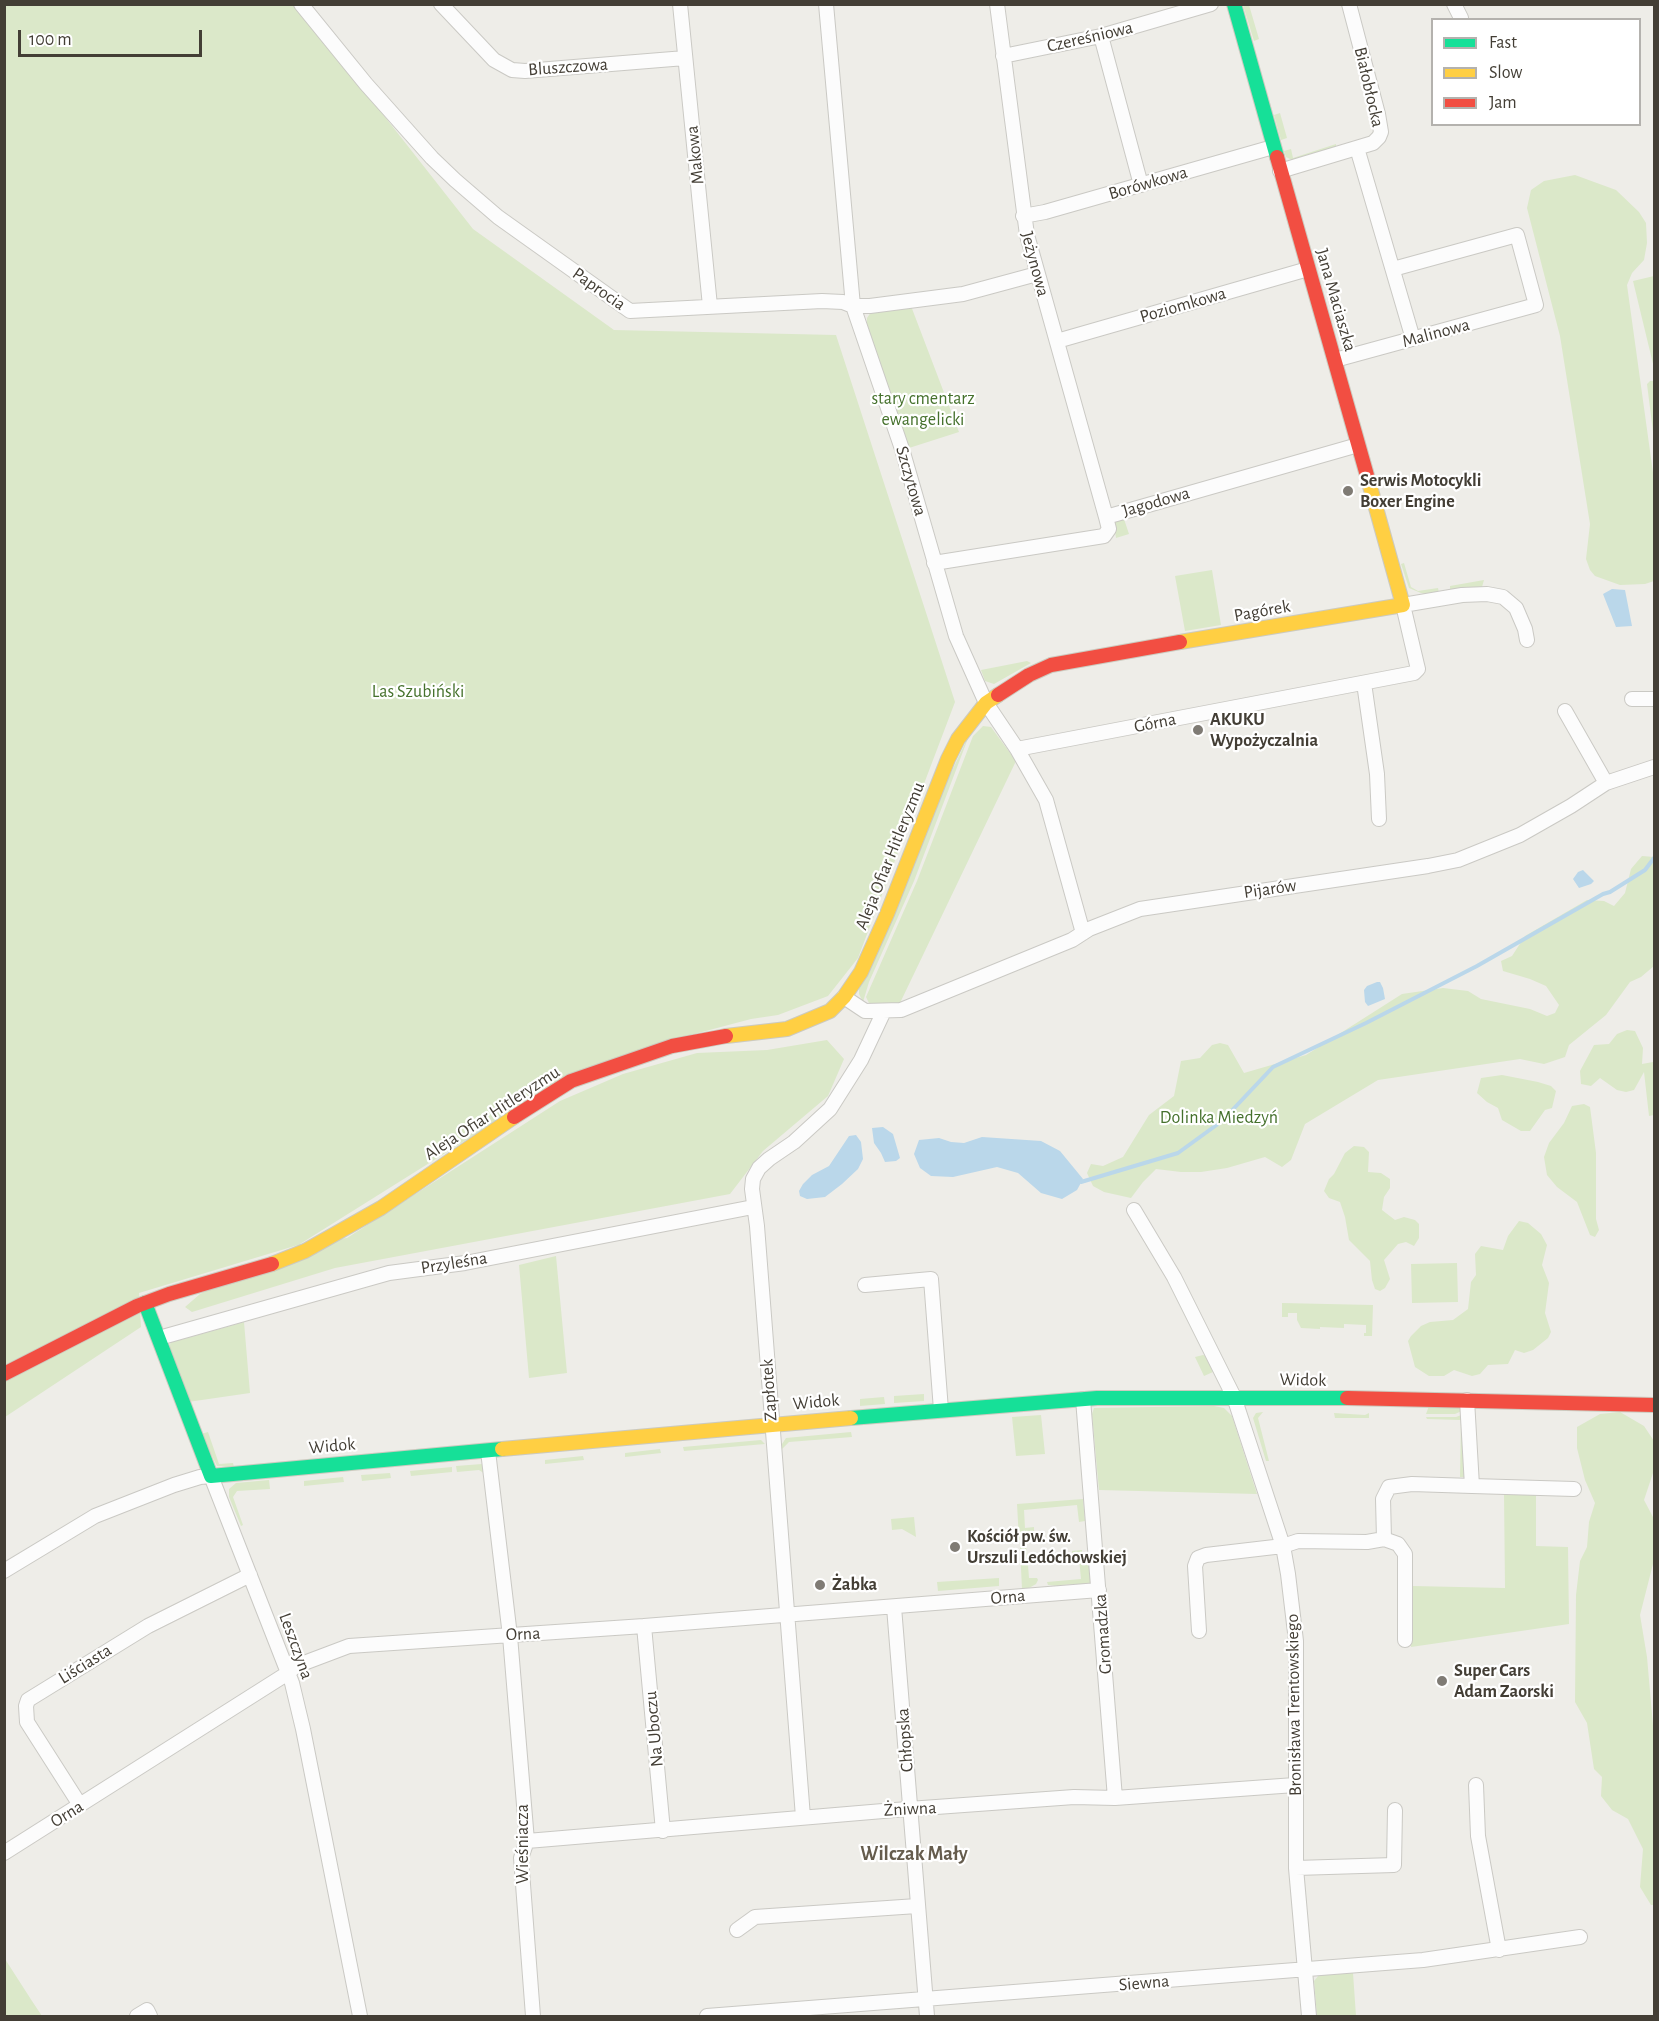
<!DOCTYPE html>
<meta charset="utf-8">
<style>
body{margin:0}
#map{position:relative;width:1659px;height:2021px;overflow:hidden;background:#eeede8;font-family:"Alegreya Sans",sans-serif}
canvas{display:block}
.frame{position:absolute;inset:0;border:6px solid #433e35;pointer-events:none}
.legend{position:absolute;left:1431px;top:18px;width:210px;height:108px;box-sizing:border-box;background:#fff;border:2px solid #b4b2ae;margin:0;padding:8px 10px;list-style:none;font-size:18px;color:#433e35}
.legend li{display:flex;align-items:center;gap:12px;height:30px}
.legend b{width:30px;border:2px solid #b4b2ae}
.scale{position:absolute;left:18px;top:30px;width:184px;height:27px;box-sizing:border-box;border:3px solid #433e35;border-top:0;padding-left:8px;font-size:18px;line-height:21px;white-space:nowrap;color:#433e35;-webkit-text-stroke:4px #fff;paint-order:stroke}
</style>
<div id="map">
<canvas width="1659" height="2021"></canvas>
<div class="frame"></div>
<ul class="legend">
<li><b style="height:8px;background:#16e098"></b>Fast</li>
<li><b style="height:8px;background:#ffcf43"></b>Slow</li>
<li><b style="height:8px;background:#f24e42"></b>Jam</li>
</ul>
<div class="scale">100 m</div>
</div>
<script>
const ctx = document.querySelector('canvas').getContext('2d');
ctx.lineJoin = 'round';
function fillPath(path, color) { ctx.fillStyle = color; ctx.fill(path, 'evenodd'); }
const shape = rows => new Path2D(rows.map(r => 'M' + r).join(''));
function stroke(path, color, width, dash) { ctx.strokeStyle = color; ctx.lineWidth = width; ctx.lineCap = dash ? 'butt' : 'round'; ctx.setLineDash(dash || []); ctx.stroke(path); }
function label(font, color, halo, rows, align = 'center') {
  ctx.font = font + ' "Alegreya Sans",sans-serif'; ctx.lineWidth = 4.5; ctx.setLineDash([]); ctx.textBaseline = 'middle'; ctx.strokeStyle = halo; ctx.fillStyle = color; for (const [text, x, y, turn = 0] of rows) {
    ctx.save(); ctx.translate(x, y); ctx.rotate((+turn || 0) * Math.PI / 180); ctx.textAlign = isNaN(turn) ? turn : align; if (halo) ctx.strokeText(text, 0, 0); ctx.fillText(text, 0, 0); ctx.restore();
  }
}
const green = shape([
 [4,5,297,5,473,229,614,330,836,335,955,702,858,958,828,996,778,1015,751,1019,653,1045,565,1078,300,1244,347,1238,560,1101,623,1074,697,1053,767,1050,827,1040,844,1059,828,1096,763,1151,730,1194,335,1268,192,1312,185,1307,200,1294,298,1245,139,1293,141,1327,5,1417],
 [1243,5,1249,5,1259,39,1254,41],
 [1280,113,1287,138,1281,140,1274,115],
 [1336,144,1336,150,1294,161,1286,157,1284,151,1291,149,1293,158],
 [1575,175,1616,190,1639,212,1646,223,1647,243,1644,260,1632,273,1627,285,1654,480,1654,581,1645,584,1620,585,1595,576,1590,570,1586,559,1590,524,1560,336,1527,208,1531,190,1544,181],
 [1654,276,1654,368,1633,281],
 [911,306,959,432,909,448,867,324,867,318,871,312],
 [1650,381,1654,381,1654,440,1647,384],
 [1123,516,1129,534,1116,538,1114,524,1117,519],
 [1404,563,1411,587,1418,591,1438,588,1439,593,1430,595,1421,593,1409,588,1401,564],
 [1212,570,1221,625,1185,631,1175,576],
 [1484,580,1482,587,1478,590,1450,590,1450,586],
 [1027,661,1031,663,994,684,985,681,981,670],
 [983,726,991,727,1016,761,900,1003,903,1004,869,1003,866,997,917,881,973,736],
 [970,733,914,881,869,982,863,1002,859,994,859,988,938,800],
 [1642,856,1654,857,1654,966,1641,977,1630,982,1606,1015,1569,1045,1565,1057,1544,1064,1520,1059,1378,1080,1305,1124,1291,1160,1282,1167,1265,1157,1227,1168,1201,1172,1181,1172,1156,1169,1143,1182,1131,1198,1104,1192,1093,1186,1087,1173,1091,1164,1103,1166,1123,1157,1149,1115,1174,1096,1181,1061,1200,1058,1212,1045,1220,1043,1228,1045,1244,1073,1306,1055,1402,994,1443,988,1468,991,1481,999,1530,1009,1547,1016,1555,1013,1559,1005,1546,986,1530,979,1503,971,1501,961,1512,956,1525,936,1587,900,1604,901,1614,906,1625,893,1631,869],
 [1627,1030,1635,1031,1643,1048,1642,1064,1653,1062,1654,1067,1654,1115,1649,1116,1644,1072,1634,1090,1626,1092,1617,1090,1600,1078,1591,1086,1581,1084,1580,1071,1594,1045,1609,1044,1617,1034],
 [1502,1075,1538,1082,1551,1086,1556,1091,1552,1108,1545,1110,1530,1131,1521,1131,1502,1120,1498,1108,1487,1102,1477,1093,1481,1078],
 [1584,1104,1590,1107,1596,1153,1596,1219,1599,1230,1595,1237,1590,1235,1577,1202,1557,1187,1547,1175,1544,1157,1549,1143,1564,1123,1572,1106],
 [1354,1146,1364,1147,1369,1152,1368,1172,1381,1173,1390,1179,1390,1188,1384,1197,1382,1210,1395,1220,1404,1217,1415,1220,1419,1224,1419,1238,1414,1246,1406,1242,1398,1244,1384,1260,1390,1279,1385,1288,1380,1291,1375,1289,1372,1280,1370,1261,1349,1240,1345,1217,1340,1202,1329,1198,1324,1191,1329,1179,1334,1174,1345,1153],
 [1519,1221,1528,1223,1541,1234,1547,1245,1542,1265,1549,1283,1545,1313,1551,1332,1548,1338,1533,1350,1524,1353,1515,1350,1508,1364,1488,1365,1480,1374,1472,1376,1454,1370,1444,1376,1429,1376,1415,1367,1408,1341,1411,1336,1421,1326,1430,1322,1453,1320,1468,1309,1471,1282,1476,1275,1475,1254,1481,1246,1503,1250,1508,1236],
 [556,1256,567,1373,529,1378,519,1265],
 [1457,1263,1458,1302,1412,1303,1411,1264],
 [1282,1303,1373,1305,1372,1336,1364,1336,1364,1333,1366,1333,1366,1325,1344,1324,1344,1328,1320,1327,1320,1329,1301,1328,1297,1320,1297,1313,1288,1313,1288,1317,1282,1317],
 [244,1322,250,1393,188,1402,169,1349,171,1341,178,1336,180,1340],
 [1203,1355,1206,1356,1213,1372,1204,1376,1195,1357],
 [924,1394,924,1401,894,1403,894,1396],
 [884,1397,885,1404,860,1406,860,1399],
 [1214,1406,1224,1408,1232,1416,1257,1494,1099,1490,1092,1414,1094,1408],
 [1429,1406,1460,1406,1464,1410,1455,1414,1426,1414],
 [1263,1412,1258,1418,1269,1461,1266,1461,1253,1418,1256,1413],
 [1620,1412,1644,1426,1654,1441,1654,1470,1644,1500,1654,1519,1654,1560,1640,1615,1647,1657,1654,1737,1654,1905,1651,1905,1640,1887,1643,1849,1628,1819,1612,1810,1601,1796,1602,1777,1594,1769,1587,1723,1575,1702,1576,1595,1580,1561,1587,1547,1589,1522,1595,1503,1585,1480,1577,1448,1577,1427,1600,1414],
 [1334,1413,1365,1415,1369,1413,1369,1418,1335,1418],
 [1464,1414,1467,1477,1460,1477,1461,1420,1427,1419,1426,1417,1456,1417],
 [1041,1415,1045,1454,1016,1456,1012,1417],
 [208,1432,219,1464,233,1463,234,1467,217,1466,201,1434],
 [851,1432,852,1437,789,1442,782,1449,782,1444,786,1438],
 [761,1440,765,1444,684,1451,683,1447],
 [660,1449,661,1453,625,1457,625,1453],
 [583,1456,584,1460,545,1464,545,1460],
 [482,1464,485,1469,485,1474,479,1470,457,1472,456,1466],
 [452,1467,452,1472,411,1476,410,1471],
 [390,1473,391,1478,362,1481,361,1475],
 [343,1477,344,1482,304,1486,304,1481],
 [269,1480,270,1489,237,1491,233,1497,243,1525,241,1526,229,1497,229,1489,236,1483],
 [1504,1494,1536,1495,1536,1546,1568,1547,1569,1624,1411,1647,1413,1586,1505,1588],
 [1083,1499,1085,1521,1079,1522,1077,1505,1024,1510,1025,1528,1034,1527,1034,1532,1025,1532,1025,1539,1019,1540,1017,1504],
 [914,1517,916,1537,902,1529,892,1530,891,1519],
 [1020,1547,1026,1547,1028,1560,1036,1559,1036,1564,1028,1565,1029,1578,1037,1578,1038,1580,1036,1584,1029,1588,1022,1589],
 [1082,1550,1083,1559,1088,1559,1088,1566,1091,1566,1092,1583,1082,1587,1079,1584,1061,1585,1061,1588,1059,1588,1058,1586,1048,1585,1047,1582,1081,1579,1079,1558,1072,1558,1072,1551],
 [999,1578,999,1586,938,1591,937,1582],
 [5,1959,32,2001,42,2016,5,2016],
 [1353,1973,1356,2016,1317,2016,1314,1981,1319,1975]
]);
const water = shape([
 [1612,589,1625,590,1632,626,1616,627,1603,594],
 [1583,870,1594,881,1591,884,1579,888,1573,879,1578,872],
 [1377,982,1380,982,1383,988,1385,999,1368,1006,1365,1002,1364,990,1367,986],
 [883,1127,893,1134,900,1158,896,1161,885,1162,881,1153,874,1143,872,1128],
 [856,1135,861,1142,863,1159,858,1169,842,1184,825,1197,807,1199,800,1196,799,1191,803,1184,812,1175,829,1166,849,1136],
 [982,1137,1041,1141,1060,1151,1083,1179,1077,1190,1062,1199,1041,1193,1018,1173,997,1167,953,1177,931,1176,920,1168,914,1154,919,1140,939,1138,951,1142,964,1143]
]);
const stream = shape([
 [1081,1182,1178,1153,1222,1121,1273,1067,1366,1023,1477,966,1603,894,1610,892,1645,870,1654,858]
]);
const street = shape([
 [301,4,366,84,432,158,455,180,498,217,630,311,822,301,843,302,853,306,870,306,963,294,1037,274],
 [441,4,494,60,512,70,525,71,685,58],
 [680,4,710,306],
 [826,4,853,306,902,449,956,636,986,703,1017,749,1046,800,1083,933],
 [997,4,1027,235,1106,517],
 [1454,4,1461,18],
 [1101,36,1141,185],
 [1003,56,1101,36,1211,4],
 [1357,148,1413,339],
 [1280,171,1373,143,1379,137,1381,132,1378,114,1349,4],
 [1023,216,1045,212,1273,147],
 [1057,341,1308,269],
 [1335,360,1536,305,1517,235,1393,269],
 [934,563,1104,536,1109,529,1106,517,1358,445],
 [1364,683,1377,774,1379,819],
 [1632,699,1654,699],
 [1565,711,1606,783],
 [1017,749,1414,673,1418,669,1417,665,1403,605,1462,595,1487,594,1503,597,1516,608,1525,629,1527,640],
 [844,997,865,1011,901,1010,1072,940,1089,929,1140,909,1428,866,1458,860,1520,835,1571,806,1606,783,1654,767],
 [1134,1210,1174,1277,1234,1397,1283,1546,1288,1574,1296,1641,1296,1868,1309,2016],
 [865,1285,931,1279,941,1410],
 [159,1338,389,1273,465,1263,753,1207],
 [1083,1399,1115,1798],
 [1467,1400,1472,1486,1574,1489],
 [488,1451,510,1636,527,1841,521,1858,533,2016],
 [1384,1539,1383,1499,1389,1487,1412,1484,1472,1486],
 [4,1571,95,1516,174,1485,200,1477,211,1476,292,1683,303,1729,360,2016],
 [894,1607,927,2016],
 [644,1626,663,1831],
 [1199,1631,1195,1566,1198,1558,1206,1555,1283,1546,1298,1541,1367,1542,1384,1539,1398,1544,1405,1554,1405,1640],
 [1476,1785,1478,1836,1499,1950],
 [80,1805,27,1722,26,1706,28,1700,148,1626,250,1575],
 [803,1817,757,1226,752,1189,753,1179,759,1168,769,1159,794,1142,830,1109,861,1060,884,1011],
 [527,1841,895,1810,1074,1797,1115,1798,1295,1785],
 [4,1853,288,1673,296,1666,349,1646,644,1626,1099,1590],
 [1296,1868,1394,1865,1395,1810],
 [737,1930,755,1917,917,1906],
 [137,2016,147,2010,150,2016],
 [707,2016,1423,1960,1580,1937]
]);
const fast = shape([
 [1234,4,1277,157],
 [145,1303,211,1476,502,1449],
 [851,1418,1097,1398,1347,1398]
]);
const slow = shape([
 [1180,642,1403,605,1368,479],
 [726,1036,787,1029,830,1011,844,997,861,972,887,914,948,759,958,739,986,703,998,695],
 [272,1264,305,1251,381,1208,514,1117],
 [502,1449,851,1418]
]);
const jam = shape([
 [1277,157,1368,479],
 [998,695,1029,675,1051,665,1180,642],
 [514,1117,571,1081,672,1046,726,1036],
 [4,1374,137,1306,169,1294,272,1264],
 [1347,1398,1654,1405]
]);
const markers = [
 [1348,491,6,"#7f7b74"],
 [1198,730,6,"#7f7b74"],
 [955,1547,6,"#7f7b74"],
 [820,1585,6,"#7f7b74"],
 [1442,1681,6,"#7f7b74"]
];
const streetNames = [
 ["Czereśniowa",1090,37,-13],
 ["Bluszczowa",568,67,-4],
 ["Białobłocka",1369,87,77],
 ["Makowa",695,155,-96],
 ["Borówkowa",1148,183,-16],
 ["Jeżynowa",1035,264,75],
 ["Paprocia",599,289,35],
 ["Jana Maciaszka",1336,300,74],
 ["Poziomkowa",1183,305,-16],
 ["Malinowa",1436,333,-15],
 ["Szczytowa",911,481,74],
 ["Jagodowa",1156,502,-16],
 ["Pagórek",1262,611,-10],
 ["Górna",1155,723,-11],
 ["Aleja Ofiar Hitleryzmu",890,856,-68],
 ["Pijarów",1270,889,-8],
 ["Aleja Ofiar Hitleryzmu",492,1113,-33],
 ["Przyleśna",454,1263,-9],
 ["Widok",1303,1380,1],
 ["Zapłotek",769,1390,-94],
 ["Widok",816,1402,-5],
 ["Widok",332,1446,-5],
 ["Orna",1008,1597,-5],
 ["Orna",523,1634,-3],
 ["Gromadzka",1103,1634,-94],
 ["Leszczyna",296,1646,70],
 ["Liściasta",85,1664,-32],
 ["Bronisława Trentowskiego",1294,1705,-91],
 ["Na Uboczu",654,1729,-95],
 ["Chłopska",905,1740,-94],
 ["Żniwna",910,1809,-3],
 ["Orna",67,1814,-32],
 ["Wieśniacza",523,1844,-90],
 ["Siewna",1144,1983,-5]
];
const parkNames = [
 ["stary cmentarz",923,399],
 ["ewangelicki",923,420],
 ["Las Szubiński",418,692],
 ["Dolinka Miedzyń",1219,1118]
];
const poiNames = [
 ["Serwis Motocykli",1360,481],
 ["Boxer Engine",1360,502],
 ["AKUKU",1210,720],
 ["Wypożyczalnia",1210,741],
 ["Kościół pw. św.",967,1537],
 ["Urszuli Ledóchowskiej",967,1558],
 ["Żabka",832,1585],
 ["Super Cars",1454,1671],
 ["Adam Zaorski",1454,1692]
];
const neighbourhoodNames = [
 ["Wilczak Mały",914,1854]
];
fillPath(green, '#dbe8c9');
fillPath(water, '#bad7ea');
stroke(stream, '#bad7ea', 4);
stroke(street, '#cac9c4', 16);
stroke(fast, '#cccabf', 16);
stroke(slow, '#cccabf', 16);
stroke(jam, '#cccabf', 16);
stroke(street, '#fcfcfc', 14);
stroke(fast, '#16e098', 14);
stroke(slow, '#ffcf43', 14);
stroke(jam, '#f24e42', 14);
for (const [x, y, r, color] of markers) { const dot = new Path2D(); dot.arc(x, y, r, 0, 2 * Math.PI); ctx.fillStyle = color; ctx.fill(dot); stroke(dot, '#fff', 2); }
label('18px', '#433e35', '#fff', streetNames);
label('18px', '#45712c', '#fff', parkNames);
label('bold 18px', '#433e35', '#fff', poiNames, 'left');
label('bold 20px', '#655c4d', '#fff', neighbourhoodNames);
</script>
